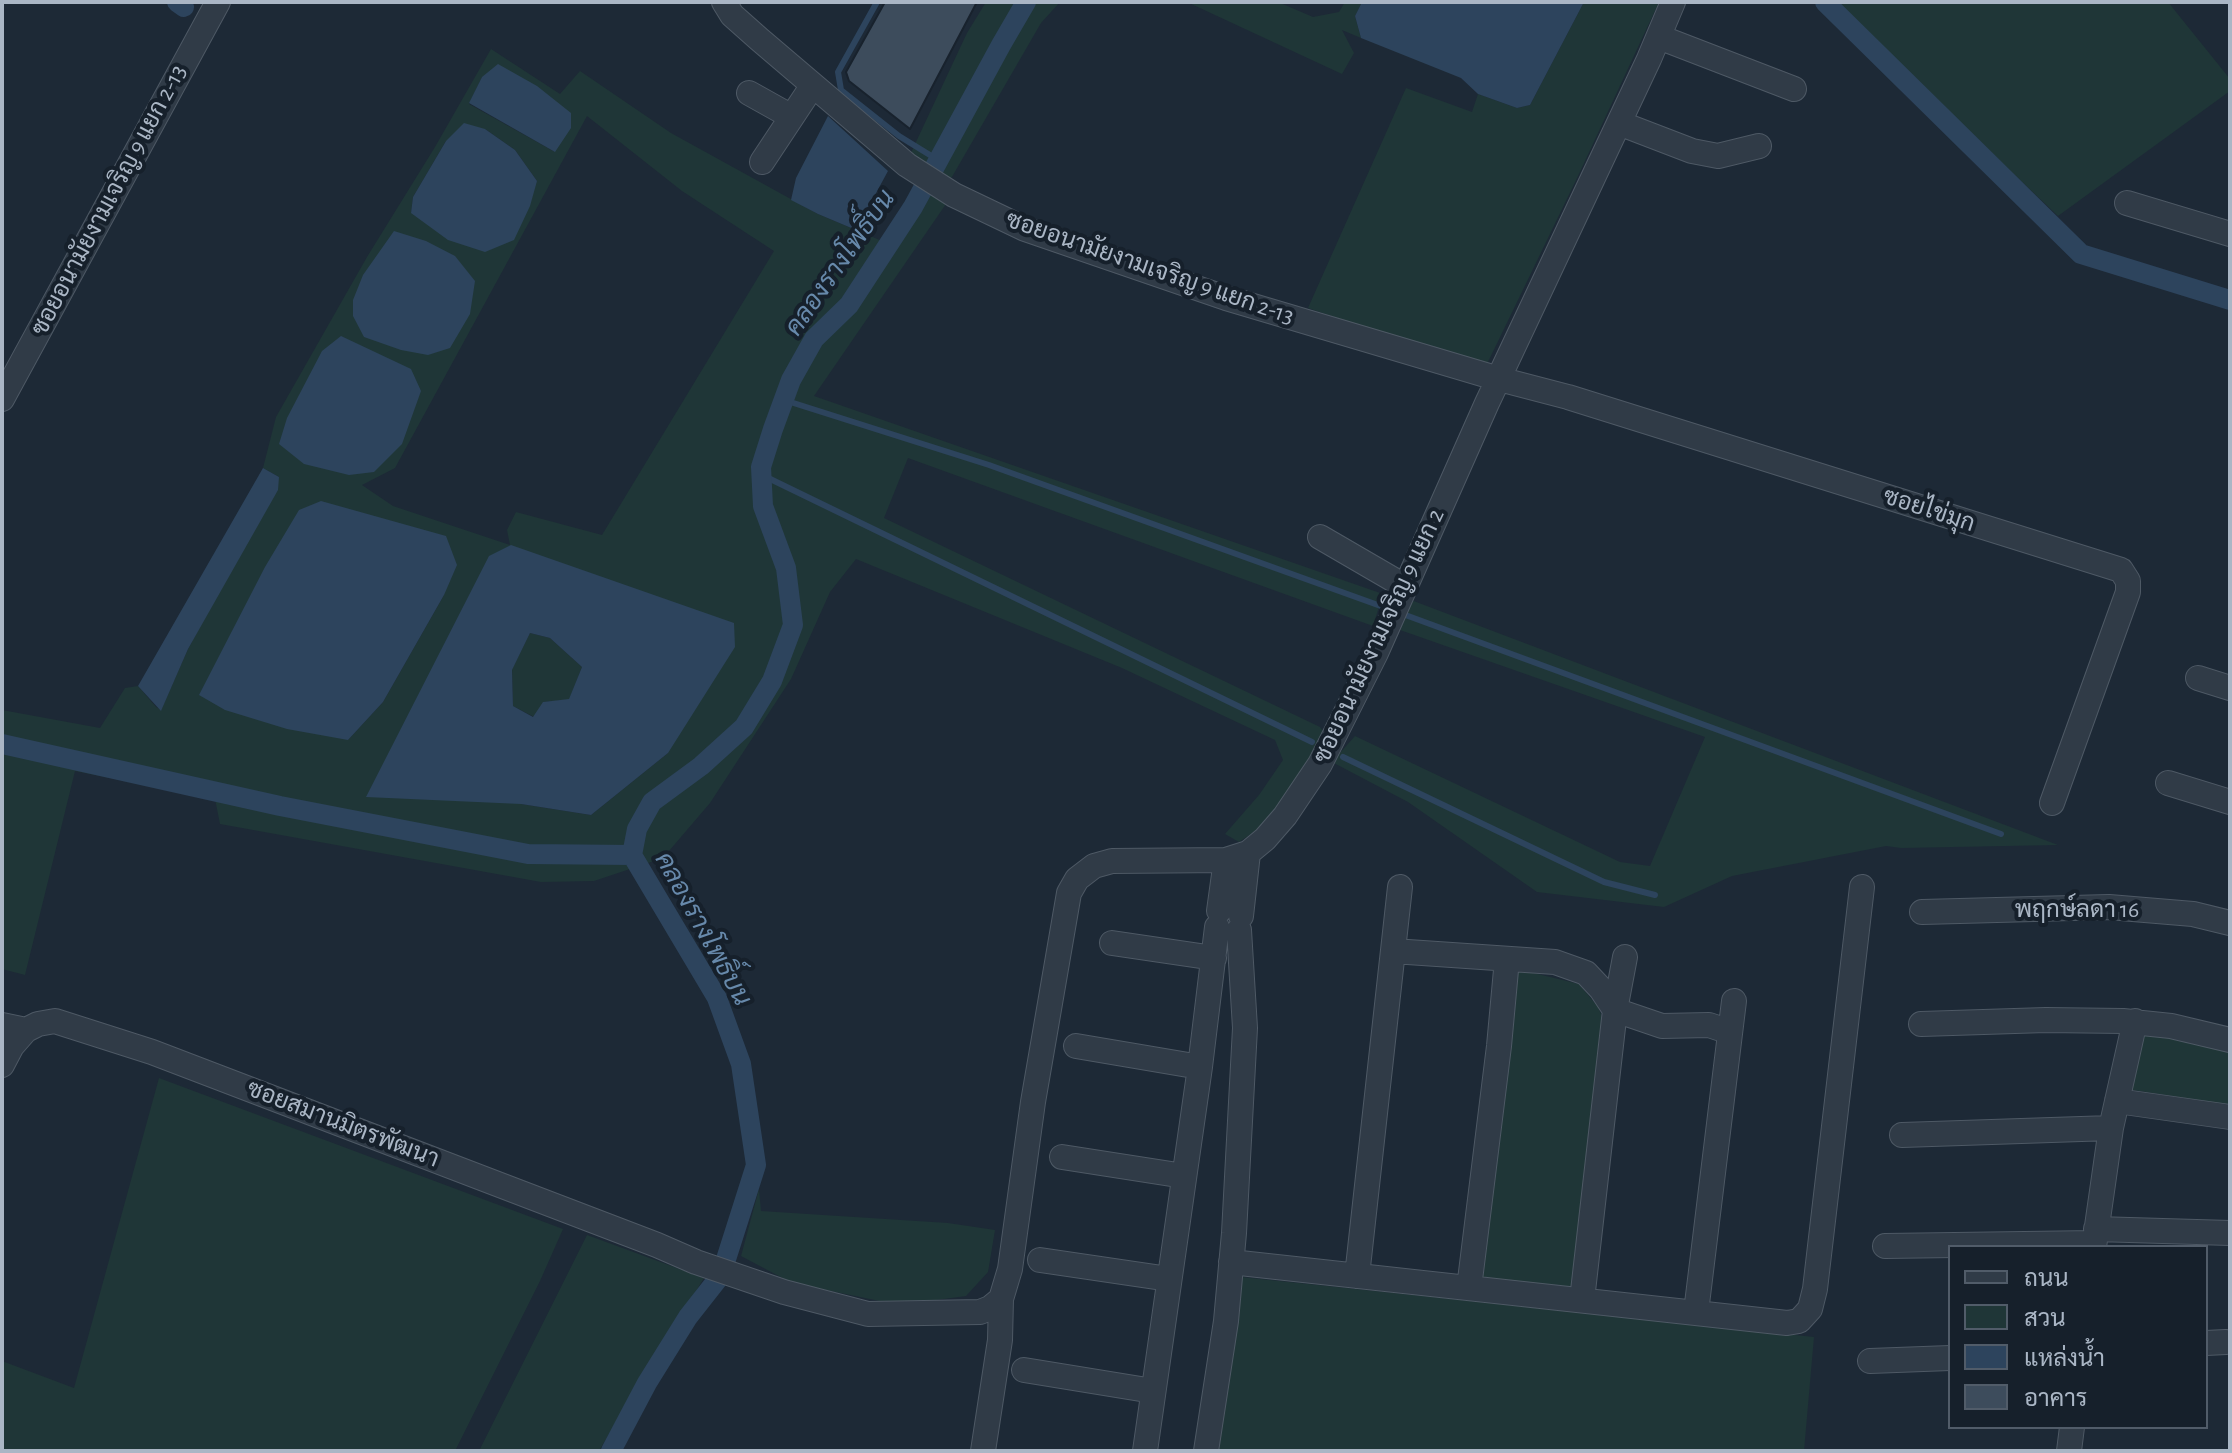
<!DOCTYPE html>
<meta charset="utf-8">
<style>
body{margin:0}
#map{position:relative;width:2232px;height:1453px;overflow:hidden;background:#1d2936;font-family:"Alegreya Sans",Sarabun,sans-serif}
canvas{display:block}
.frame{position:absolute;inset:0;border:4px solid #aab6c5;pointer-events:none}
.legend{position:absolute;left:1948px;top:1245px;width:260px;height:184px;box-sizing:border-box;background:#16202b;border:2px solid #515c69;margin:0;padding:10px 14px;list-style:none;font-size:24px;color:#aab6c5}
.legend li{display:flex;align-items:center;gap:16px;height:40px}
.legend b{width:40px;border:2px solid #515c69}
</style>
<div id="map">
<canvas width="2232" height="1453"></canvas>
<div class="frame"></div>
<ul class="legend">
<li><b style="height:10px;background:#303b47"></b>ถนน</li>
<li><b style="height:22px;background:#1f3637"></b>สวน</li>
<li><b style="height:22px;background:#2d445d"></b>แหล่งน้ำ</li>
<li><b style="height:22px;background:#3d4c5c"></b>อาคาร</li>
</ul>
</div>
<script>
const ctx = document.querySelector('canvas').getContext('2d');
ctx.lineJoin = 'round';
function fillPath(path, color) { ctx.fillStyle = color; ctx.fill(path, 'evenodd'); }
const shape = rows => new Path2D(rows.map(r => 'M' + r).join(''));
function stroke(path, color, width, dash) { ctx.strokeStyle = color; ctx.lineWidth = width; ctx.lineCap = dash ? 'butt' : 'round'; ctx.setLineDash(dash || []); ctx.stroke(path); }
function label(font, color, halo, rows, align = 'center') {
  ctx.font = font + ' "Alegreya Sans",Sarabun,sans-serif'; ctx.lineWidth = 8; ctx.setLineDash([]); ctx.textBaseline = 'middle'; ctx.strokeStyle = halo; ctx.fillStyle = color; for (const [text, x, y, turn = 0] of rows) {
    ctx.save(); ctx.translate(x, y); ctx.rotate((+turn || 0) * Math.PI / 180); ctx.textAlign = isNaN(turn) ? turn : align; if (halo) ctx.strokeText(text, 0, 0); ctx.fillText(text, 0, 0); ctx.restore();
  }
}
const green = shape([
 [986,2,1060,2,1041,23,949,182,946,204,814,396,1383,594,1373,626,908,458,884,518,1320,727,1326,735,1269,822,1239,842,1225,834,1259,795,1283,760,1275,740,1122,668,856,559,830,592,791,679,710,803,663,858,594,881,541,882,220,824,215,799,75,771,25,975,2,969,2,710,100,728,125,688,138,686,156,707,161,710,188,649,279,477,263,468,276,417,367,257,435,147,491,49,560,94,580,71,671,133,818,214,882,241,925,167,909,157,967,33],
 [482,77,555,152,469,104],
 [587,116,682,191,774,251,602,535,516,512,507,530,510,545,393,506,362,485,395,468],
 [485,129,515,150,537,181,411,213,413,197,446,141],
 [321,502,357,513,444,595,383,702,348,740],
 [489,556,668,753,591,815,521,804],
 [1187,2,1278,2,1313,17,1339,12,1345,2,1362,2,1355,16,1361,38,1342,30,1354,53,1342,74],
 [1584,2,1659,2,1578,176,1487,364,1475,365,1308,308,1406,88,1472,112,1478,94,1517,108,1530,105],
 [1832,2,2168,2,2230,79,2230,91,2058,216],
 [1411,600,2058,845,1901,848,1886,846,1732,876,1664,907,1537,892,1408,802,1332,762,1355,736,1620,862,1650,866,1705,737,1400,630],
 [530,633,550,638,582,667,569,700,544,702,534,717,513,706,512,669],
 [1517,969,1579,984,1598,1007,1606,1026,1576,1289,1479,1279],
 [2154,1031,2230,1053,2230,1105,2126,1089,2144,1033],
 [159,1078,563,1229,540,1281,455,1451,2,1451,2,1361,74,1388],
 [759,1189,761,1211,948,1223,995,1230,988,1272,966,1296,899,1305,792,1283,741,1256],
 [587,1235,704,1278,638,1384,599,1451,479,1451],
 [1241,1277,1814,1337,1804,1451,1214,1451]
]);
const water = shape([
 [1362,2,1584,2,1530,105,1517,108,1478,94,1461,78,1361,38,1355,16],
 [498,64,537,86,571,113,571,128,555,152,469,103,482,77],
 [828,116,888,171,856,230,818,214,791,200,796,178],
 [464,123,485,129,515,150,537,181,530,206,514,240,485,252,448,240,411,213,413,197,446,141],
 [394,231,426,241,455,256,475,281,470,314,450,348,428,355,401,350,364,337,353,316,353,300,363,275],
 [341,336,411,369,421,391,402,444,374,472,349,475,304,464,279,444,287,418,322,351],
 [263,468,279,477,278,490,188,649,161,711,138,686],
 [321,501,446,536,457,565,444,595,383,702,348,740,287,729,225,710,199,695,265,567,299,510],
 [511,545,734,623,735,647,668,753,591,815,521,804,366,797,489,556],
 [530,633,550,638,582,667,569,699,543,702,533,717,513,706,512,670]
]);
const stream = shape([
 [877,2,838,72,841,90,899,136,938,160],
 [784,400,989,465,1389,609],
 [762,475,1312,742],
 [1400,613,2001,834],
 [1343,757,1604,882,1655,895]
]);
const canal = shape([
 [177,2,184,7],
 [1825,2,2081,254,2230,300],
 [2,744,280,806,528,854,632,855],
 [611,1451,647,1383,688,1317,721,1275,756,1165,741,1064,717,998,632,855,637,829,652,802,701,766,744,727,772,681,793,625,786,568,763,506,761,467,773,429,791,380,814,339,849,305,913,207,1001,45,1026,2]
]);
const building = shape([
 [885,2,977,2,910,129,849,81,846,72,885,2]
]);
const minor = shape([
 [724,2,732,15,759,39,907,165,954,195,1025,229,1226,298,1499,379,1568,397,2121,570,2128,581,2128,592,2052,803],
 [1659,37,1794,89],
 [749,93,792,117],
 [1619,123,1692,151,1718,156,1759,146],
 [762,162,813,85],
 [2127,203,2230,234],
 [2,399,218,2],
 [1320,537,1406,587],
 [2198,678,2230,688],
 [2168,783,2230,802],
 [1219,911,1226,860],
 [1922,912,2109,907,2193,914,2230,923],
 [1241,916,1248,853],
 [1112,943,1214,958],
 [1393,951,1555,962,1586,973,1601,989,1615,1010,1662,1026,1709,1025,1730,1032],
 [1921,1024,2046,1020,2123,1021,2171,1026,2230,1040],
 [2,1025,26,1030],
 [1076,1046,1200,1067],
 [2,1065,12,1046,26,1030,38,1024,55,1021,152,1052,657,1245,696,1262,784,1292,868,1314,980,1312,990,1308,1001,1299,1010,1269,1033,1102,1069,893,1077,879,1094,866,1112,861,1226,860,1248,853,1265,839,1285,816,1320,764,1376,653,1487,403,1649,59,1673,2],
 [2117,1101,2230,1117],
 [1902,1135,2111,1128],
 [1062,1157,1184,1176],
 [2096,1229,2230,1233],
 [1885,1246,2094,1243],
 [2094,1247,2111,1128,2135,1021],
 [1040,1260,1169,1279],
 [1231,1262,1787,1323,1799,1321,1810,1309,1815,1289,1862,887],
 [1357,1276,1400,887],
 [1469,1288,1499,1046,1507,959],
 [1582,1300,1615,1010,1625,957],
 [1696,1312,1734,1001],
 [2206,1343,2226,1342],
 [1870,1361,1950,1358],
 [1024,1370,1153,1391],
 [983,1451,1000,1340,1001,1299],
 [1145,1451,1200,1067,1217,927],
 [1206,1451,1226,1321,1234,1233,1245,1028,1239,930],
 [2069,1451,2072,1427]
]);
const streetNames = [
 ["ซอยอนามัยงามเจริญ 9 แยก 2-13",109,200,-62],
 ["ซอยอนามัยงามเจริญ 9 แยก 2-13",1150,268,19],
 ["ซอยไข่มุก",1929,510,18],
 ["ซอยอนามัยงามเจริญ 9 แยก 2",1379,636,-65],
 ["พฤกษ์ลดา 16",2077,910],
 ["ซอยสมานมิตรพัฒนา",343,1124,21]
];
const waterNames = [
 ["คลองรางโพธิ์บน",840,263,-55],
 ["คลองรางโพธิ์บน",703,929,61]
];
fillPath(green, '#1f3637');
fillPath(water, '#2d445d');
stroke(stream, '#2d445d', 6);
stroke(canal, '#2d445d', 20);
fillPath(building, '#3d4c5c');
stroke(building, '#18222d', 2);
stroke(minor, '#4e5965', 26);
stroke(minor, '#303b47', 24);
label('24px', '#aab6c5', '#16202b', streetNames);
label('italic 26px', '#6789ab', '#16202b', waterNames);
</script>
